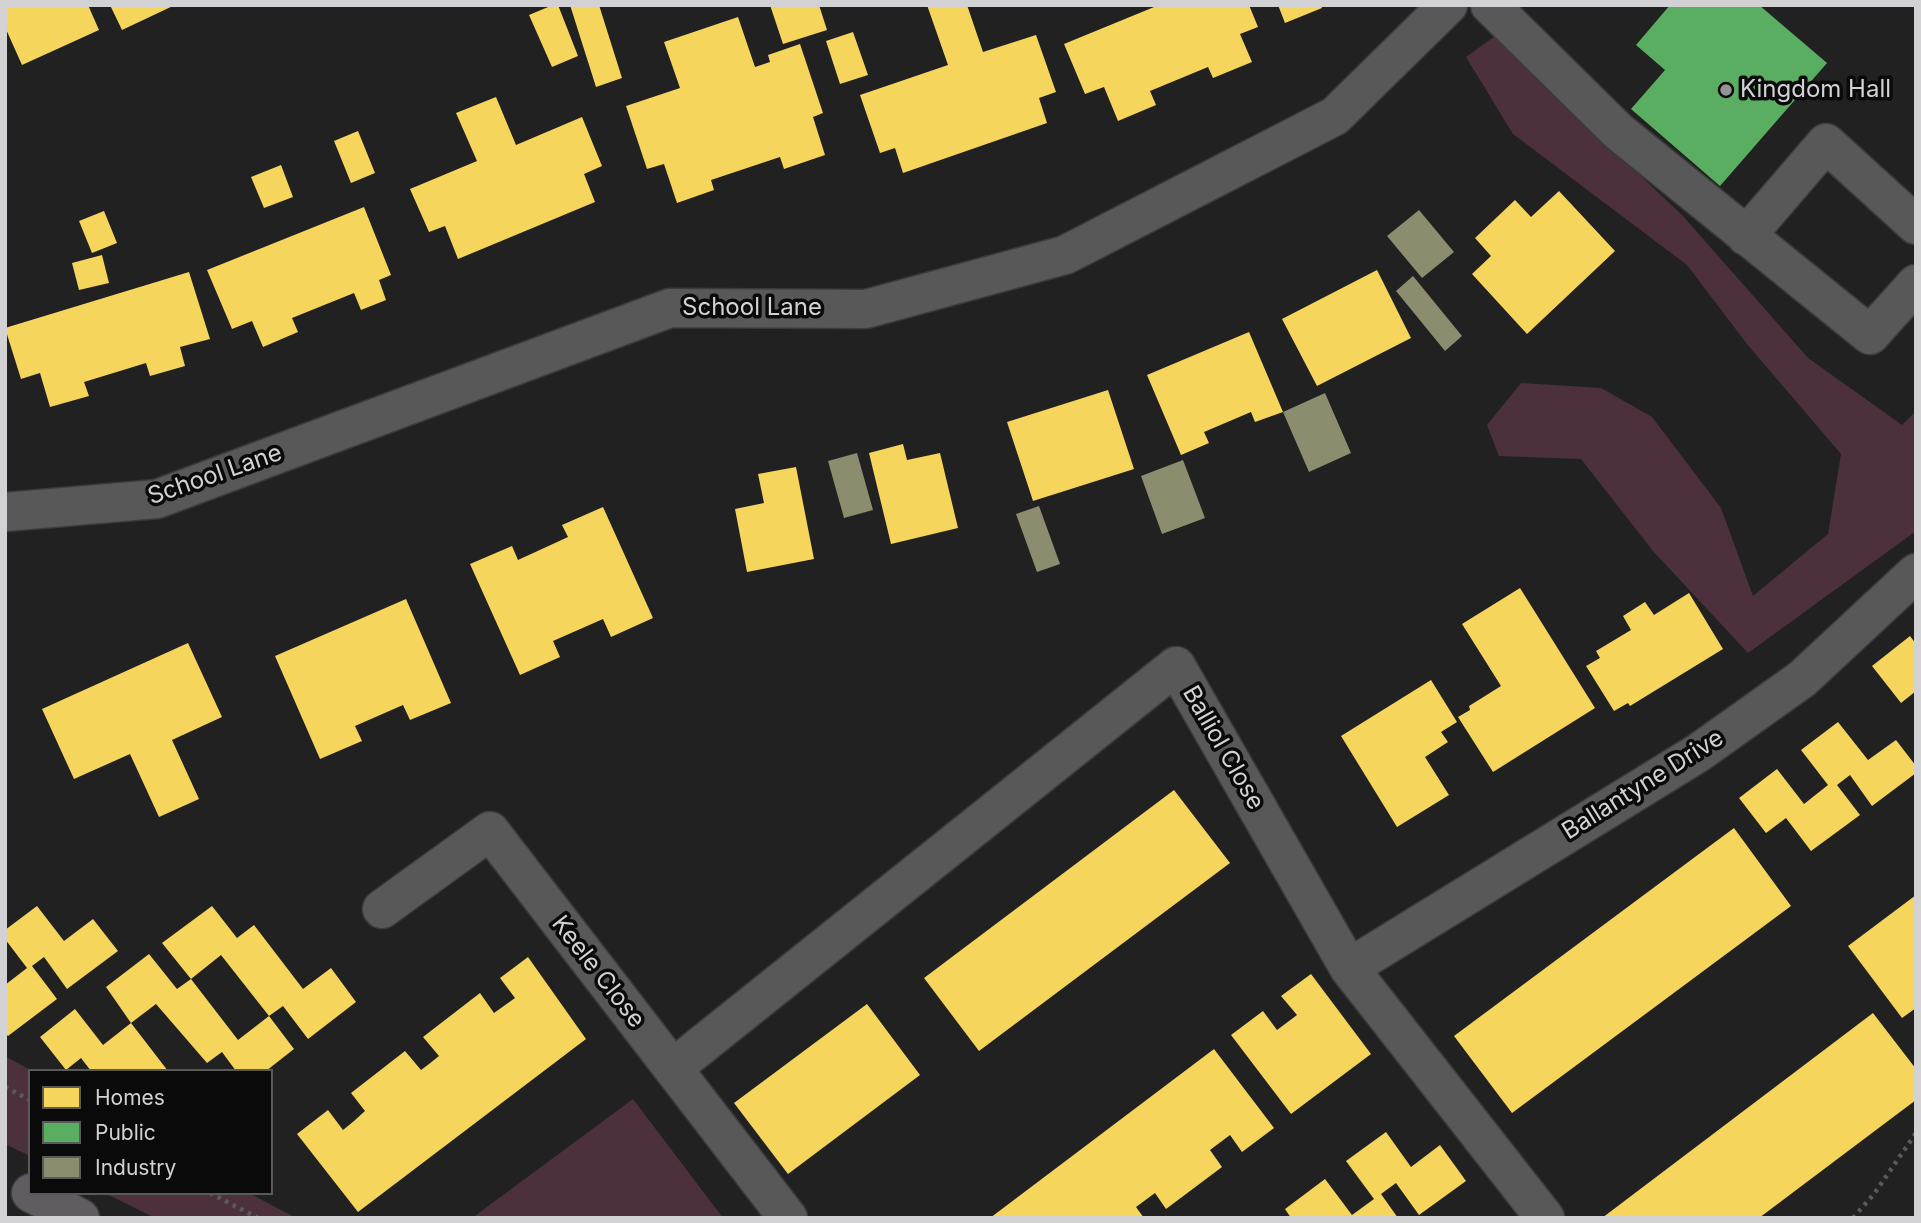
<!DOCTYPE html>
<style>
body{margin:0}
#map{position:relative;width:1921px;height:1223px;overflow:hidden;background:#212122;font-family:Inter,sans-serif}
canvas{display:block}
.frame{position:absolute;inset:0;border:7px solid #d2d2d4;pointer-events:none}
.legend{position:absolute;left:28px;top:1069px;width:245px;height:126px;box-sizing:border-box;background:#0a0a0b;border:2px solid #5a5a5b;margin:0;padding:9px 12px;list-style:none;font-size:21px;color:#d2d2d4}
.legend li{display:flex;align-items:center;gap:14px;height:35px}
.legend b{width:35px;border:2px solid #5a5a5b}
</style>
<div id="map">
<canvas width="1921" height="1223"></canvas>
<div class="frame"></div>
<ul class="legend">
<li><b style="height:19px;background:#f6d55c"></b>Homes</li>
<li><b style="height:19px;background:#5aae61"></b>Public</li>
<li><b style="height:19px;background:#8c8c6e"></b>Industry</li>
</ul>
</div>
<script>
const ctx = document.querySelector('canvas').getContext('2d');
ctx.lineJoin = 'round';
function fillPath(path, color) { ctx.fillStyle = color; ctx.fill(path, 'evenodd'); }
const shape = rows => new Path2D(rows.map(r => 'M' + r).join(''));
function stroke(path, color, width, dash) { ctx.strokeStyle = color; ctx.lineWidth = width; ctx.lineCap = dash ? 'butt' : 'round'; ctx.setLineDash(dash || []); ctx.stroke(path); }
function label(font, color, halo, rows, align = 'center') {
  ctx.font = font + ' Inter,sans-serif'; ctx.lineWidth = 7; ctx.setLineDash([]); ctx.textBaseline = 'middle'; ctx.strokeStyle = halo; ctx.fillStyle = color; for (const [text, x, y, turn = 0] of rows) {
    ctx.save(); ctx.translate(x, y); ctx.rotate((+turn || 0) * Math.PI / 180); ctx.textAlign = isNaN(turn) ? turn : align; if (halo) ctx.strokeText(text, 0, 0); ctx.fillText(text, 0, 0); ctx.restore();
  }
}
const green = shape([
 [1509,26,1604,141,1682,215,1808,358,1902,425,1916,411,1916,531,1748,653,1653,551,1581,459,1499,456,1487,425,1521,383,1601,388,1652,417,1721,508,1753,596,1828,534,1841,454,1747,344,1687,265,1513,134,1466,57],
 [5,1056,32,1071,30,1071,30,1156,5,1144],
 [633,1099,723,1218,472,1218],
 [105,1193,249,1193,296,1218,155,1218]
]);
const homes = shape([
 [5,5,88,5,99,30,22,65,5,27],
 [110,5,175,5,122,30],
 [553,5,558,5,578,56,552,67,529,15],
 [570,5,599,5,622,78,596,87],
 [770,5,819,5,827,30,783,44],
 [927,5,967,5,983,52,1036,35,1056,92,1039,98,1047,123,903,173,895,148,880,153,860,95,948,65],
 [1159,5,1249,5,1258,27,1240,34,1252,62,1213,78,1208,67,1150,91,1156,105,1118,121,1104,87,1085,94,1064,44],
 [1278,5,1321,5,1322,8,1285,23],
 [738,17,755,67,770,62,768,55,800,44,823,113,813,117,825,155,784,169,780,157,711,180,714,190,677,203,664,164,647,169,626,106,680,88,664,42],
 [853,32,868,75,840,84,826,41],
 [496,97,516,145,582,117,602,166,584,174,595,202,458,259,445,226,429,232,410,189,477,161,456,113],
 [358,131,375,173,351,183,334,141],
 [281,165,293,197,264,208,251,177],
 [1559,191,1615,251,1527,334,1472,274,1491,256,1475,238,1515,200,1531,217],
 [364,207,391,275,379,280,386,300,361,310,354,293,292,318,298,332,263,347,252,321,232,329,207,270],
 [104,211,117,243,92,253,79,221],
 [102,255,109,283,79,290,72,263],
 [1377,270,1411,338,1317,386,1282,319],
 [189,272,210,339,180,347,185,366,150,376,146,363,84,382,89,396,50,407,40,373,21,379,5,328],
 [1249,332,1283,412,1255,422,1251,412,1204,432,1209,443,1181,455,1147,375],
 [1108,390,1134,469,1033,501,1007,422],
 [903,444,907,460,940,453,958,528,891,544,869,453],
 [796,467,814,559,747,572,735,509,764,503,758,474],
 [603,507,653,618,611,637,603,619,553,641,560,657,520,675,470,564,512,546,518,560,568,537,562,525],
 [1520,588,1595,708,1493,772,1458,717,1470,710,1469,706,1501,686,1462,624],
 [1689,593,1723,649,1630,706,1628,703,1614,711,1586,666,1600,658,1596,651,1631,630,1623,616,1645,602,1654,615],
 [406,599,451,703,410,720,403,705,355,726,362,741,320,759,275,656],
 [1910,636,1916,644,1916,691,1901,703,1872,666],
 [188,643,222,717,172,740,199,799,159,817,130,754,74,779,42,709],
 [1431,680,1457,722,1441,732,1448,742,1425,757,1449,795,1397,827,1341,736],
 [1838,722,1868,760,1896,740,1916,766,1916,773,1872,806,1850,775,1837,785,1860,815,1811,851,1786,818,1766,833,1739,798,1777,769,1804,804,1828,785,1801,750],
 [1174,790,1230,863,979,1051,924,978],
 [1734,828,1791,906,1512,1113,1454,1036],
 [1916,895,1916,1008,1902,1018,1848,946],
 [37,906,64,941,93,919,118,951,67,989,44,957,32,966,57,999,8,1036,5,1033,5,985,27,968,5,939,5,930],
 [212,906,237,938,254,925,303,989,331,968,356,1002,308,1039,283,1006,269,1016,294,1049,266,1071,236,1071,222,1052,207,1063,156,1004,131,1023,106,987,149,954,177,989,191,979,162,943],
 [221,955,269,1016,238,1040,191,979],
 [528,957,586,1039,358,1212,297,1134,328,1110,343,1130,354,1121,365,1111,351,1093,405,1051,421,1070,429,1064,439,1056,423,1037,480,993,494,1013,515,998,500,978],
 [1311,974,1371,1054,1291,1114,1231,1035,1263,1011,1277,1030,1297,1015,1281,996],
 [867,1004,920,1075,788,1174,734,1103],
 [75,1009,103,1045,131,1023,168,1071,91,1071,81,1058,66,1070,40,1037],
 [1873,1013,1916,1069,1916,1100,1880,1127,1759,1218,1602,1218],
 [1214,1049,1274,1128,1242,1152,1230,1135,1210,1150,1222,1167,1166,1209,1155,1193,1136,1207,1144,1218,990,1218],
 [1386,1132,1411,1167,1440,1145,1466,1181,1419,1215,1396,1183,1381,1194,1398,1218,1291,1218,1285,1209,1325,1179,1352,1215,1374,1199,1346,1161]
]);
const public = shape([
 [1670,5,1759,5,1827,63,1720,186,1631,109,1665,70,1636,45]
]);
const industry = shape([
 [1419,210,1454,252,1422,278,1387,236],
 [1413,276,1462,336,1445,351,1396,291],
 [1325,393,1351,453,1309,472,1283,412],
 [857,453,873,510,844,518,828,461],
 [1183,460,1205,518,1162,534,1141,476],
 [1039,506,1060,564,1037,572,1016,514]
]);
const path = shape([
 [5,1087,30,1100],
 [210,1193,258,1218],
 [1853,1218,1874,1194,1916,1133]
]);
const minor = shape([
 [1490,5,1619,132,1870,335,1916,284],
 [1746,236,1826,143,1916,225],
 [5,512,157,499,670,308,866,309,1065,255,1335,116,1448,5],
 [382,909,490,831,788,1218],
 [1349,968,1698,753,1802,679,1916,573],
 [673,1068,1176,666,1349,968,1545,1218]
]);
const major = shape([
 [31,1193,80,1218]
]);
const markers = [
 [1726,90,7,"#949496"]
];
const poiNames = [
 ["Kingdom Hall",1740,90]
];
const streetNames = [
 ["School Lane",752,308],
 ["School Lane",215,475,-19],
 ["Balliol Close",1223,748,60],
 ["Ballantyne Drive",1643,785,-32],
 ["Keele Close",598,972,52]
];
fillPath(green, '#4c313c');
fillPath(homes, '#f6d55c');
fillPath(public, '#5aae61');
fillPath(industry, '#8c8c6e');
stroke(minor, '#3b3b3b', 41);
stroke(major, '#3b3b3b', 41);
stroke(path, '#5a5a5b', 4.5, [3.5, 5]);
stroke(minor, '#585859', 38);
stroke(major, '#615c62', 38);
for (const [x, y, r, color] of markers) { const dot = new Path2D(); dot.arc(x, y, r, 0, 2 * Math.PI); ctx.fillStyle = color; ctx.fill(dot); stroke(dot, '#0a0a0b', 2.5); }
label('24px', '#d2d2d4', '#0a0a0b', poiNames, 'left');
label('24px', '#d2d2d4', '#0a0a0b', streetNames);
</script>
